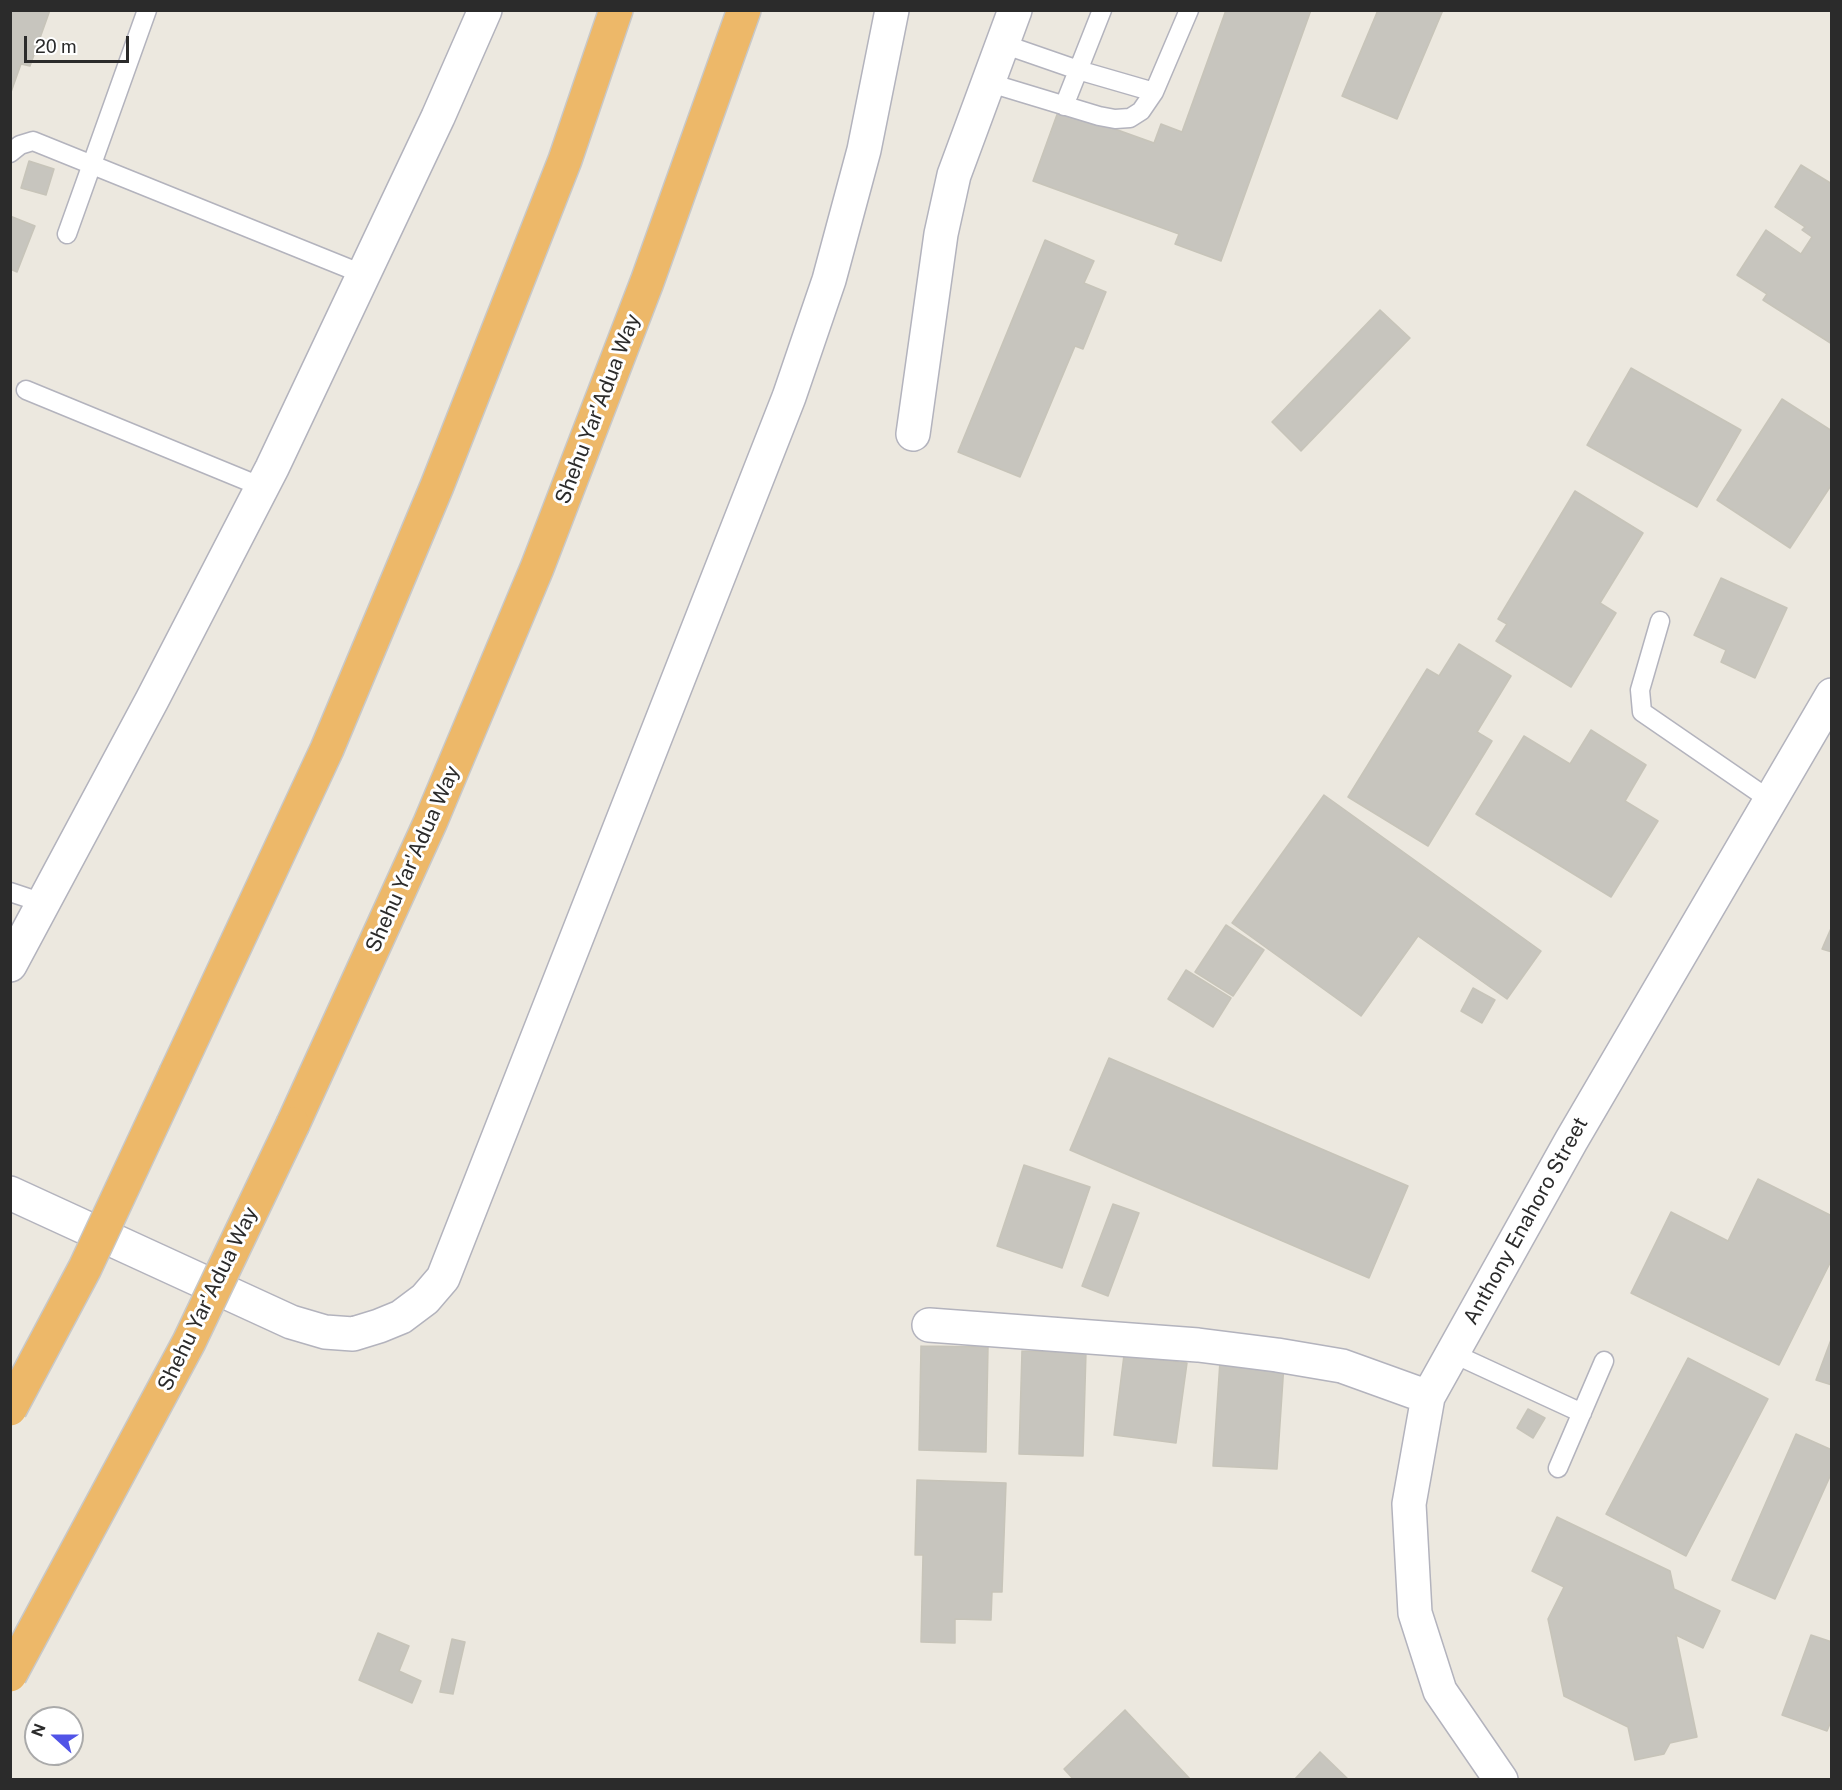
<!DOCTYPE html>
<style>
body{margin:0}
#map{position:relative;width:1842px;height:1790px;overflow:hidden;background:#ece8df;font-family:"Public Sans",sans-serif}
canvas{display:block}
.frame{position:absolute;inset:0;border:12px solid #2b2b2b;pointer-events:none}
.north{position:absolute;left:24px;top:1706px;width:60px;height:60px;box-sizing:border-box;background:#fff;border:2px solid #aaa;border-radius:50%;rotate:291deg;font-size:16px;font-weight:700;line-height:24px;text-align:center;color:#2b2b2b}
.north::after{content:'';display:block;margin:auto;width:21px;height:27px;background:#5154e7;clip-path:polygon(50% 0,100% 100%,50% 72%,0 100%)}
.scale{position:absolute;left:24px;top:36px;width:105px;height:27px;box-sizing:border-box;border:3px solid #2b2b2b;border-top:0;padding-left:8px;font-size:18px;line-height:21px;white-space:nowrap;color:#2b2b2b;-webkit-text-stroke:4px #fff;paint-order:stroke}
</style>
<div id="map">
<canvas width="1842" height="1790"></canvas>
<div class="frame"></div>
<div class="north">N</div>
<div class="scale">20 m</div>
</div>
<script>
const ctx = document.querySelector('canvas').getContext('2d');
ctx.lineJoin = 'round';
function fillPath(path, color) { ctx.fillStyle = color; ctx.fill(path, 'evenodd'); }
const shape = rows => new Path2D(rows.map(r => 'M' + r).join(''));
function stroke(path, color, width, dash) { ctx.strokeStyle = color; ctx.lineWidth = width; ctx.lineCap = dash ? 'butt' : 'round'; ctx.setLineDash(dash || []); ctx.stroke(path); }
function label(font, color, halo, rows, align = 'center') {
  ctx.font = font + ' "Public Sans",sans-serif'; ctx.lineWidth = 6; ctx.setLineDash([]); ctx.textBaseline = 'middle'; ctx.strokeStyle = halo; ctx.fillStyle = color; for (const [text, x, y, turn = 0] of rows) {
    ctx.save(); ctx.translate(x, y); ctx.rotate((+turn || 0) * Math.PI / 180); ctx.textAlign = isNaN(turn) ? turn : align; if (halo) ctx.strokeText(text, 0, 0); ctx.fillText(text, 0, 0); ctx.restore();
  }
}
const building = shape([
 [10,10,50,10,30,66,21,64,10,95,10,10],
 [1226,10,1311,10,1221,261,1175,244,1179,234,1033,181,1059,109,1154,143,1161,124,1182,132,1226,10],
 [1378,10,1443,10,1397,119,1342,96,1378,10],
 [29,161,54,169,46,195,21,188,29,161],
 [1801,165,1832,184,1832,344,1763,300,1767,294,1737,275,1766,230,1801,254,1812,237,1802,230,1805,227,1775,207,1801,165],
 [10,216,35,226,17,272,10,269,10,216],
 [1045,240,1094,261,1084,283,1106,292,1083,349,1075,346,1020,477,958,452,1045,240],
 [1380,310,1410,338,1301,451,1272,422,1380,310],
 [1631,368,1741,430,1697,507,1587,445,1631,368],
 [1782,399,1832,431,1832,484,1790,548,1717,500,1782,399],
 [1575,491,1643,533,1600,603,1616,613,1571,687,1496,641,1507,624,1498,619,1575,491],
 [1721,578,1787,608,1755,678,1721,662,1726,650,1694,635,1721,578],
 [1459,644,1511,676,1477,732,1492,741,1428,846,1348,797,1427,669,1439,676,1459,644],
 [1591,730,1646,765,1625,801,1658,821,1611,897,1476,814,1524,736,1570,764,1591,730],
 [1324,795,1541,951,1507,999,1418,936,1361,1016,1232,923,1324,795],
 [1226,925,1264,950,1233,996,1195,972,1226,925],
 [1832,926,1832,952,1822,949,1832,926],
 [1186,970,1231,998,1213,1027,1168,999,1186,970],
 [1473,988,1495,1000,1482,1023,1461,1011,1473,988],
 [1109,1058,1408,1186,1369,1278,1070,1150,1109,1058],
 [1024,1165,1090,1187,1062,1268,997,1246,1024,1165],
 [1758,1179,1832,1216,1832,1259,1779,1365,1631,1293,1671,1212,1728,1241,1758,1179],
 [1113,1204,1139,1213,1108,1296,1082,1286,1113,1204],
 [1832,1337,1832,1385,1816,1380,1832,1337],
 [921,1346,988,1347,986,1452,919,1450,921,1346],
 [1022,1351,1086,1352,1083,1456,1019,1454,1022,1351],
 [1124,1355,1187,1363,1176,1443,1114,1435,1124,1355],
 [1688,1358,1768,1399,1686,1556,1606,1514,1688,1358],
 [1220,1361,1284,1364,1277,1469,1213,1466,1220,1361],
 [1528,1409,1545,1418,1533,1438,1517,1428,1528,1409],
 [1796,1434,1832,1450,1832,1472,1775,1599,1732,1580,1796,1434],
 [917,1480,1006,1483,1002,1592,992,1592,991,1620,955,1619,955,1643,921,1642,923,1555,915,1555,917,1480],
 [1557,1517,1670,1571,1674,1589,1720,1611,1703,1648,1676,1635,1697,1737,1670,1743,1664,1754,1635,1760,1628,1727,1564,1696,1548,1619,1564,1587,1532,1571,1557,1517],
 [378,1633,409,1646,399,1671,421,1681,412,1703,359,1680,378,1633],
 [1811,1635,1832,1642,1832,1719,1827,1731,1782,1715,1811,1635],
 [452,1639,465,1642,453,1694,440,1692,452,1639],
 [1125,1710,1191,1780,1074,1780,1064,1769,1125,1710],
 [1320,1752,1349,1780,1294,1780,1320,1752]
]);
const service = shape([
 [1003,44,1078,70,1154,92],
 [990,83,1099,116,1115,119,1130,118,1141,111,1154,92,1189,10],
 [1064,106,1102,10],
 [10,153,20,145,33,141,365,275],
 [67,234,147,10],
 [26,390,262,487],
 [1660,621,1640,690,1642,712,1770,800],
 [10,892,43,903],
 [1452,1353,1582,1413],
 [1558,1468,1604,1361]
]);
const minor = shape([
 [913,434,941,234,954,175,1015,10],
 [929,1325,1198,1345,1277,1355,1342,1366,1428,1397],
 [1501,1780,1440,1691,1415,1613,1409,1504,1428,1397,1571,1141,1832,695]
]);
const tertiary = shape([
 [10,965,152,700,272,468,438,117,485,10],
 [10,1193,291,1322,325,1332,353,1334,379,1326,401,1317,425,1299,443,1278,789,397,829,280,864,150,892,10]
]);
const motorway = shape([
 [176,1073,327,749,437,486,565,160,616,10],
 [293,1124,430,823,537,568,647,282,744,10]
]);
const motorwayBridge = shape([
 [10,1409,85,1268,176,1073],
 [10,1675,189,1342,293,1124]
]);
const streetNames = [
 ["Shehu Yar'Adua Way",598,409,-69],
 ["Shehu Yar'Adua Way",413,859,-66],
 ["Anthony Enahoro Street",1526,1221,-61],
 ["Shehu Yar'Adua Way",208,1299,-64]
];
fillPath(building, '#c7c5be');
stroke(building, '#c7c4b9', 1.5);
stroke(service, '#b3b3bd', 21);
stroke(minor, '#b3b3bd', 36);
stroke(tertiary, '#b3b3bd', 36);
stroke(motorway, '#c8c8c8', 36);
stroke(service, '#fff', 18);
stroke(minor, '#fff', 33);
stroke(tertiary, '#fff', 33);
stroke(motorway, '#edb869', 33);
stroke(motorwayBridge, '#c8c8c8', 36, []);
stroke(motorwayBridge, '#edb869', 33);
label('21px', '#2b2b2b', '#fff', streetNames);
</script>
